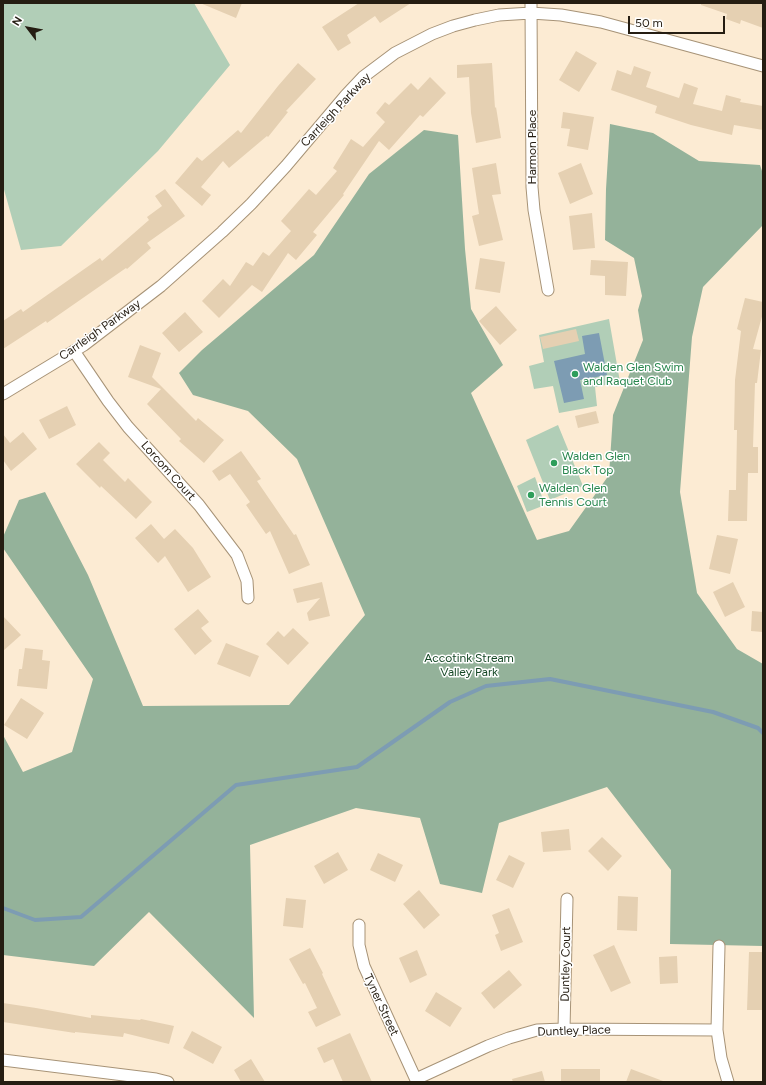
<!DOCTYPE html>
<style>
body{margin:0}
#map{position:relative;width:766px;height:1085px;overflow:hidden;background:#fcebd3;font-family:Figtree,sans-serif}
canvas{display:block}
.frame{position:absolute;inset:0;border:4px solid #251d12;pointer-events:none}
.north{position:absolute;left:8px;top:8px;width:40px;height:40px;-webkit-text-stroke:3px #fff;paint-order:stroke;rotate:302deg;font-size:11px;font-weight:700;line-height:16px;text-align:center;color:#251d12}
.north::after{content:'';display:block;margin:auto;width:14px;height:18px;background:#251d12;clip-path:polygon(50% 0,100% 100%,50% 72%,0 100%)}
.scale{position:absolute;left:628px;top:16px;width:97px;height:18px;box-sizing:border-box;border:2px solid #251d12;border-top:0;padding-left:5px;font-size:12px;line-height:14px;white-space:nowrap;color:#251d12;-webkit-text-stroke:3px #fff;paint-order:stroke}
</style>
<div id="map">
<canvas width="766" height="1085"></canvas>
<div class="frame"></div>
<div class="north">N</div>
<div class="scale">50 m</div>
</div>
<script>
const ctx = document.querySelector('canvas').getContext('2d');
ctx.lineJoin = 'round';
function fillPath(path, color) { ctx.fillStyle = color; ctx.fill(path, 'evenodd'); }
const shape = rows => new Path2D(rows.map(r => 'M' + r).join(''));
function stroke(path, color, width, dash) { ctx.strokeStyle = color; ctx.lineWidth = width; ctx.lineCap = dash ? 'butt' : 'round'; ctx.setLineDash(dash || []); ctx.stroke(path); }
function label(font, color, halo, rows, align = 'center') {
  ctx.font = font + ' Figtree,sans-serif'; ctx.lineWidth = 3; ctx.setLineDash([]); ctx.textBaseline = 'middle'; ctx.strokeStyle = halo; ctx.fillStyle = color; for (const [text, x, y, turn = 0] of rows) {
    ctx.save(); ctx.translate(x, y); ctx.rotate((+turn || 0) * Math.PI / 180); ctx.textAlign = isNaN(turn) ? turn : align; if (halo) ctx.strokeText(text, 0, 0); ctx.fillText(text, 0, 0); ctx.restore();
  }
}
const green = shape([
 [3,3,194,3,230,65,158,151,61,246,21,250,3,186],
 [609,319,620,382,595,387,597,406,559,413,553,386,534,389,529,366,544,362,539,335],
 [558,425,583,486,550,500,526,440],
 [535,477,545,505,527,512,517,486]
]);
const forest = shape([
 [610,124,653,133,699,161,760,165,763,174,763,225,703,287,692,337,680,492,697,593,737,649,763,664,763,946,670,944,671,870,607,787,499,823,482,893,440,884,420,818,356,808,250,845,254,1018,149,912,94,966,3,955,3,735,23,772,72,752,93,679,3,548,3,537,19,500,45,492,88,575,143,706,289,705,365,615,297,459,248,411,193,395,179,373,202,350,314,255,369,174,424,130,458,135,465,249,471,309,503,365,471,393,537,540,569,531,609,475,613,415,643,340,638,310,642,296,634,258,605,240,606,189]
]);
const water = shape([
 [599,333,607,375,580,380,584,399,564,403,554,361,585,354,582,336]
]);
const stream = shape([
 [3,908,35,920,81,917,236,785,357,767,450,702,486,686,550,679,713,712,758,728,763,733]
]);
const building = shape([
 [200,3,242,3,236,18],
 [359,3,411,3,380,23,375,16,347,35,351,43,338,51,322,27],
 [701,3,763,3,763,28,741,20,740,24,726,19,727,14,701,5],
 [576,51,597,63,579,92,559,80],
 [298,63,316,79,286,111,288,112,268,137,267,136,229,168,223,161,201,187,211,195,202,206,175,183,197,157,202,161,238,130,241,133,278,86],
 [492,63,495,108,496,107,501,138,476,143,471,113,469,77,457,78,457,65],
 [634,66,651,72,646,87,679,98,684,83,698,88,693,104,722,111,726,95,741,99,740,102,763,106,763,130,734,125,732,135,691,125,655,113,657,106,611,90,617,70,631,75],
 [430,77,446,93,423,117,420,115,389,150,379,141,343,194,344,195,313,232,317,235,296,260,288,253,262,292,252,285,219,318,202,301,223,279,230,286,246,262,253,266,263,252,269,256,291,231,281,221,309,189,316,195,337,171,333,168,351,139,363,147,385,122,376,113,385,102,389,105,411,83,418,90],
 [563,112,594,117,588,150,567,146,570,129,561,128],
 [496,163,501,194,492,195,503,240,479,246,472,216,479,214,472,168],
 [581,163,593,194,570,204,558,173],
 [165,189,185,216,147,243,151,248,127,269,126,268,47,323,46,321,3,349,3,321,21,309,23,312,100,258,102,261,149,220,147,217,162,206,155,196],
 [592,213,595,248,573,250,569,216],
 [480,258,505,262,500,293,475,289],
 [591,260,628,262,626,296,605,295,605,276,590,275],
 [745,298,763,302,763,313,753,349,761,350,757,383,755,383,753,447,758,447,758,473,748,473,747,521,728,521,729,490,736,490,737,430,734,430,735,380,741,331,737,329],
 [496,306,517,330,500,345,479,321],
 [185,312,203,332,179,352,162,333],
 [576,329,579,341,543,349,540,337],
 [140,345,161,353,152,377,196,421,198,418,224,440,204,463,179,441,181,439,147,404,161,389,128,377],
 [67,406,76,425,49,439,39,420],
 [596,411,599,423,578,428,575,416],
 [23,432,37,449,11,471,3,460,3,434,10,443],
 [99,442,110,453,103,460,125,482,128,478,152,502,136,519,101,486,100,488,76,464],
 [241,451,261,479,257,481,294,535,296,534,310,565,289,574,270,531,266,534,246,505,250,502,230,474,219,481,212,471],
 [151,524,164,539,175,529,193,548,211,577,188,592,165,556,158,563,135,538],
 [717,535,738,539,730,574,709,569],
 [322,582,330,616,309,621,307,613,320,598,297,603,293,589],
 [733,582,745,607,725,617,713,592],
 [198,609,209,622,201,628,212,641,195,655,174,629],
 [752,611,763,612,763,632,751,631],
 [3,616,21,635,3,651],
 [293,628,309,643,288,665,266,644,278,631,284,637],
 [226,643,259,656,250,677,217,664],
 [25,648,43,650,42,660,50,661,47,689,17,686,19,669,22,669],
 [21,698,44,713,27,739,4,725],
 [569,829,571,850,543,852,541,832],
 [602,837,622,856,608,871,588,851],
 [338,852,348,870,324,884,314,866],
 [378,853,403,865,395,882,370,870],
 [509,855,525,863,513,888,496,880],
 [419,890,440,915,424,929,403,904],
 [618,896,638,897,637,931,617,930],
 [286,898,306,900,303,928,283,926],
 [509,908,523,942,501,951,495,935,499,933,492,915],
 [614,945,631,983,611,992,593,955],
 [310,948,323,973,322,974,341,1015,316,1027,308,1012,317,1008,305,983,303,984,289,959],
 [417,950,427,975,410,983,399,958],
 [749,952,763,952,763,1010,747,1010],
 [677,956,678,983,660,984,659,957],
 [509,970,522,985,494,1009,481,993],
 [436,992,462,1008,450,1027,425,1011],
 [3,1003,36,1008,91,1018,91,1015,140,1020,141,1019,174,1026,169,1044,124,1033,123,1037,75,1032,75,1033,3,1022],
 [192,1031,222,1047,213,1064,183,1048],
 [350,1033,372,1082,343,1082,333,1059,324,1063,317,1048],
 [251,1059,265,1082,241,1082,234,1070],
 [561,1069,600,1069,600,1082,561,1082],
 [631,1069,663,1081,662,1082,626,1082],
 [542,1071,545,1082,513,1082,512,1079]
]);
const street = shape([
 [531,3,532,187,534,210,548,290],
 [74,351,108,401,128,427,199,505,237,555,247,581,248,598],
 [3,394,84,345,161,286,222,232,251,204,286,166,346,95,363,77,395,53,432,34,453,26,475,20,499,15,531,13,561,15,601,22,763,66],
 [359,925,359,945,364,966,417,1082],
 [719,946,717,1030,721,1058,728,1082],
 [564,1029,567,899],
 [3,1060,156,1079,168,1082],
 [416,1079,488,1046,509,1038,537,1030,564,1029,717,1030]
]);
const markers = [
 [575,374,4,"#2e9e5b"],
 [554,463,4,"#2e9e5b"],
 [531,495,4,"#2e9e5b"]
];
const streetNames = [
 ["Carrleigh Parkway",336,110,-47],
 ["Harmon Place",532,147,-90],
 ["Carrleigh Parkway",100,330,-35],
 ["Lorcom Court",168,471,48],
 ["Duntley Court",566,964,-89],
 ["Tyner Street",381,1005,65],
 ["Duntley Place",574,1031,-2]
];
const leisureNames = [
 ["Walden Glen Swim",583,367],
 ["and Raquet Club",583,381],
 ["Walden Glen",562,456],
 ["Black Top",562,470],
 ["Walden Glen",539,488],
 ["Tennis Court",539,502]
];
const parkNames = [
 ["Accotink Stream",469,658],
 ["Valley Park",469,672]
];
fillPath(green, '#b1ceb7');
fillPath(forest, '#94b29a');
fillPath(water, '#7d9cb3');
stroke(stream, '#7d9cb3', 4);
fillPath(building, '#e5d0b2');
stroke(street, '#a79377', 13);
stroke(street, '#fff', 11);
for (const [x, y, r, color] of markers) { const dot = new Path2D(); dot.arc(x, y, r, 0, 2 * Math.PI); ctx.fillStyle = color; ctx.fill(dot); stroke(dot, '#fff', 1.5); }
label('12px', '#251d12', '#fff', streetNames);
label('12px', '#27864d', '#fff', leisureNames, 'left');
label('12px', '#154725', '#fff', parkNames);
</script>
